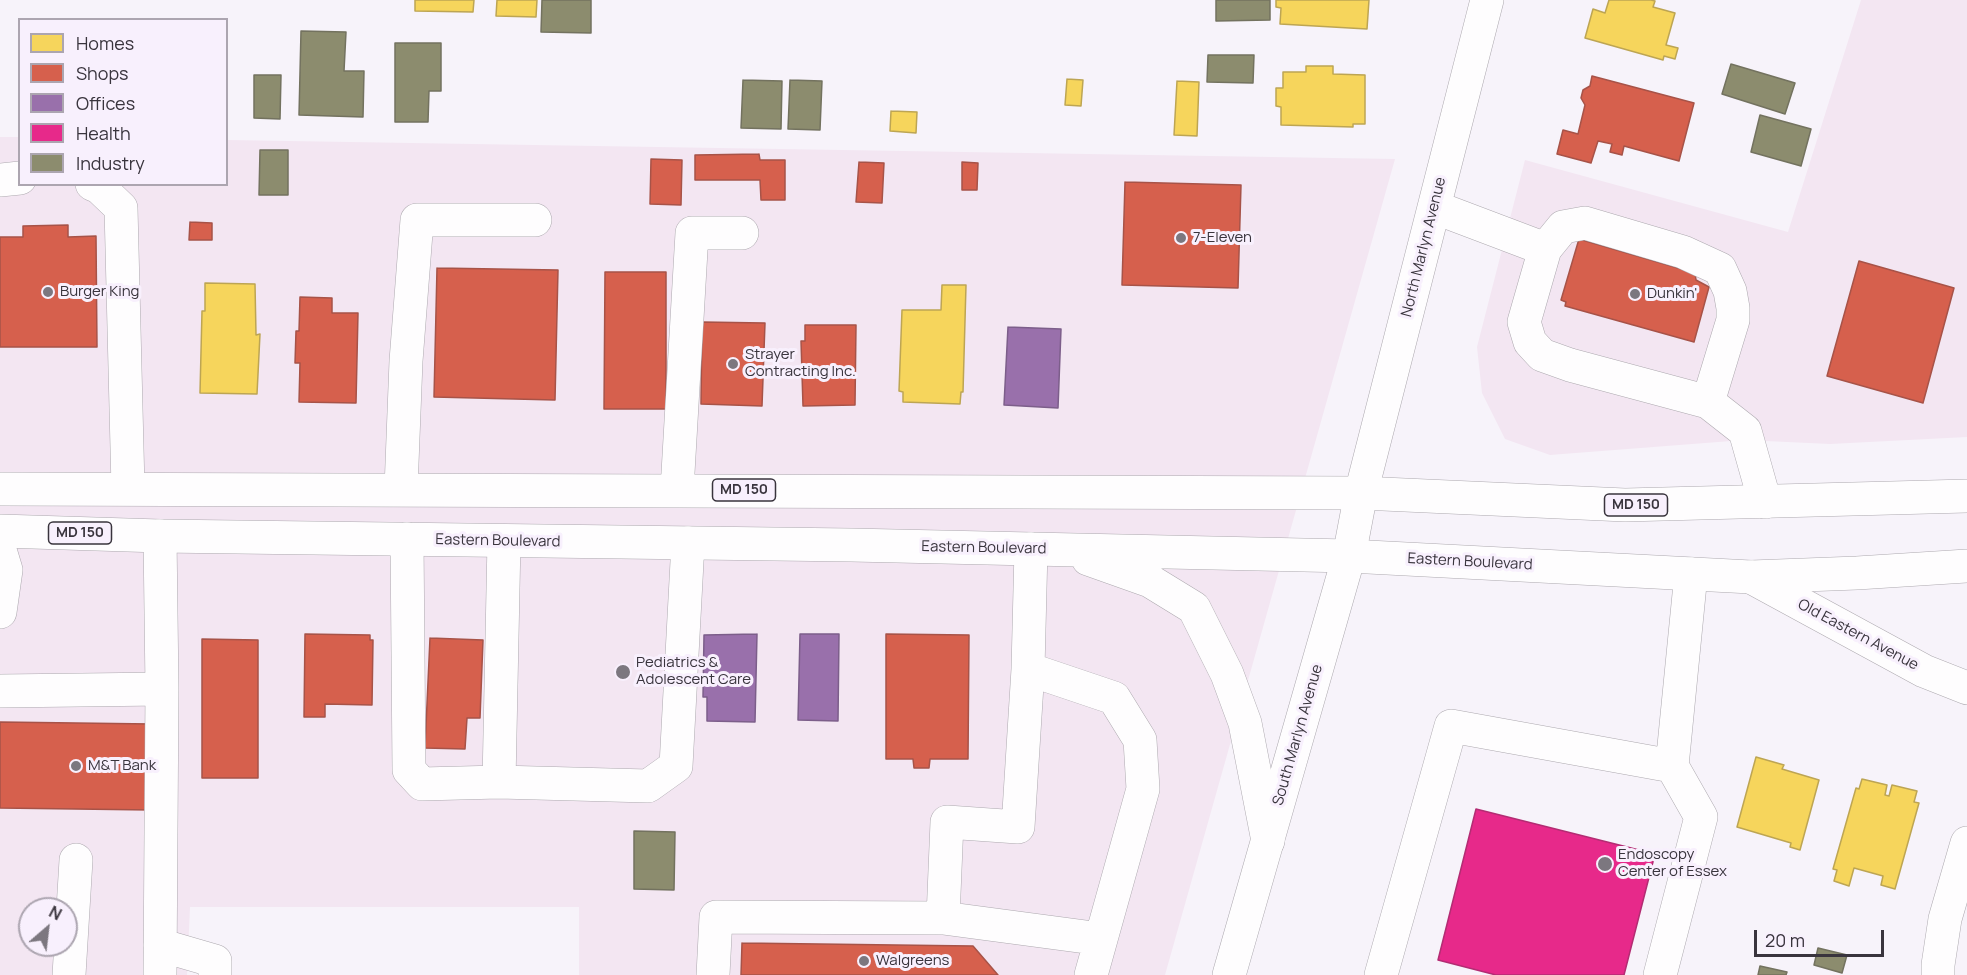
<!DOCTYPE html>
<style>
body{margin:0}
#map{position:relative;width:1967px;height:975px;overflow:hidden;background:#f7f3fa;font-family:Manrope,sans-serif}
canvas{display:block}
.legend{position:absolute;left:18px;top:18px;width:210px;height:168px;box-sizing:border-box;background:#f8f0fd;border:2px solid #aca5b0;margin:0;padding:8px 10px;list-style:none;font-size:18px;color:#39343d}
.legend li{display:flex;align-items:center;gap:12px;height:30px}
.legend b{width:30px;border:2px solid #aca5b0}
.north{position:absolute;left:18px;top:897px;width:60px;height:60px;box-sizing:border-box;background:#f8f0fd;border:2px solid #aca5b0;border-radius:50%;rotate:28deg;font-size:16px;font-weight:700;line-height:24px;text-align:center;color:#39343d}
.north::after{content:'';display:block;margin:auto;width:21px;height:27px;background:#7c777f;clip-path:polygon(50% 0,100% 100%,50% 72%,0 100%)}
.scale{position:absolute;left:1754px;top:930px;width:130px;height:27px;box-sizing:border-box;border:3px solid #39343d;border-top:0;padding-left:8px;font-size:18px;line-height:21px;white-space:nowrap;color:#39343d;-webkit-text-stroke:4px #f8f0fd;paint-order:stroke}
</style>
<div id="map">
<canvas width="1967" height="975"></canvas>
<ul class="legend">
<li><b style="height:16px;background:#f6d55c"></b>Homes</li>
<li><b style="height:16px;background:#d6604d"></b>Shops</li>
<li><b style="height:16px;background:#9970ab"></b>Offices</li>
<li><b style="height:16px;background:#e7298a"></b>Health</li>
<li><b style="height:16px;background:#8c8c6e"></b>Industry</li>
</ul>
<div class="north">N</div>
<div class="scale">20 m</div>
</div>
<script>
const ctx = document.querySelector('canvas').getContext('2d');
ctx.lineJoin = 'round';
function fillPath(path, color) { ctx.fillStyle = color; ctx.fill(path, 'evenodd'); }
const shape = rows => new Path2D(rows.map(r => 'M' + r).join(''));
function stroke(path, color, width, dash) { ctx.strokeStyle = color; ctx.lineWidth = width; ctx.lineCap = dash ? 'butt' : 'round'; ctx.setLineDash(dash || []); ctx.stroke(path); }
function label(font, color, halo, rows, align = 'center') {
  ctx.font = font + ' Manrope,sans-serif'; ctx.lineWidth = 6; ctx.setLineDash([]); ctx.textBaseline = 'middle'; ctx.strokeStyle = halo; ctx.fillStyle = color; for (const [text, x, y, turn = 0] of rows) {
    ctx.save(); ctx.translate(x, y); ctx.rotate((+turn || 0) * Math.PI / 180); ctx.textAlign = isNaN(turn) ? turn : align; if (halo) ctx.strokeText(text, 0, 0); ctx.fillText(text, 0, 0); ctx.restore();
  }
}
const commercial = shape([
 [1861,0,1967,0,1967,437,1830,444,1744,440,1550,455,1505,439,1482,393,1477,347,1525,160,1788,232],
 [0,137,19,137,20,184,226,184,227,140,1395,159,1165,975,579,975,579,907,190,907,187,975,0,975],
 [30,909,66,909,66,945,30,945]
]);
const homes = shape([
 [415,0,474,0,473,12,415,11,415,0],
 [497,0,537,0,536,17,496,16,497,0],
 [1276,0,1369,0,1367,29,1280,24,1281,8,1276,7,1276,0],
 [1609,0,1651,0,1655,1,1653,7,1675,13,1666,45,1678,48,1675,59,1664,56,1663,60,1585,38,1593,9,1605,13,1609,0],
 [1306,66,1333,66,1333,74,1365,75,1365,124,1353,124,1353,127,1281,125,1281,107,1276,106,1276,88,1283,88,1283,72,1306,72,1306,66],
 [1067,79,1083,80,1081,106,1065,105,1067,79],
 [1177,81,1199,82,1197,136,1174,135,1177,81],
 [891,111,917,112,916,133,890,131,891,111],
 [205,283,255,284,256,335,260,334,257,394,200,393,202,311,205,311,205,283],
 [942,285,966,285,963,392,961,392,960,404,903,402,903,392,899,391,902,310,941,310,942,285],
 [1756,757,1784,765,1782,769,1819,780,1800,850,1790,847,1791,843,1737,827,1756,757],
 [1862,779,1887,785,1885,795,1889,796,1892,785,1917,791,1914,802,1919,803,1895,889,1881,885,1883,876,1854,868,1849,886,1834,881,1837,870,1833,869,1856,788,1859,789,1862,779]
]);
const shops = shape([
 [1592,76,1694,103,1679,161,1624,146,1622,155,1610,152,1612,144,1598,141,1591,163,1557,154,1563,130,1578,134,1585,105,1581,98,1583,90,1590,86,1592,76],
 [759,154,760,160,785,160,785,200,761,200,760,180,695,180,695,155,759,154],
 [651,159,682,160,681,205,650,204,651,159],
 [859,162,884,163,882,203,856,202,859,162],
 [962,162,978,163,977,190,962,190,962,162],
 [1125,182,1241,185,1238,288,1122,285,1125,182],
 [190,222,212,223,212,240,189,240,190,222],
 [68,225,68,237,96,236,97,347,0,347,0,237,23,237,23,226,68,225],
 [1579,239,1695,273,1696,280,1709,287,1694,342,1565,306,1566,302,1561,300,1579,239],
 [1859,261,1954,288,1923,403,1827,376,1859,261],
 [437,268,558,270,555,400,434,397,437,268],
 [605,272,666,272,666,409,604,409,605,272],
 [300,297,332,298,332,313,358,313,356,403,299,402,300,363,295,363,296,331,299,331,300,297],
 [702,322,765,323,762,406,701,404,702,322],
 [805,325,856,325,855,405,803,406,801,341,805,341,805,325],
 [305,634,370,635,370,640,373,640,372,705,325,704,325,717,304,717,305,634],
 [886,634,969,635,968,759,930,759,929,768,914,768,913,759,886,759,886,634],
 [430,638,483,640,480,718,467,718,465,749,425,748,430,638],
 [202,639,258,640,258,778,202,778,202,639],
 [0,722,152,724,151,810,0,808,0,722],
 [742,943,973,946,998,975,741,975,742,943]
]);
const offices = shape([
 [1008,327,1061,329,1058,408,1004,405,1008,327],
 [757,634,755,722,707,721,707,697,703,697,704,635,757,634],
 [800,634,839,634,838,721,798,720,800,634]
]);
const health = shape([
 [1476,809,1655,854,1624,975,1496,975,1438,960,1476,809]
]);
const industry = shape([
 [542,0,591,0,591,33,541,32,542,0],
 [1216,0,1270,0,1270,20,1216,21,1216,0],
 [301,31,346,32,344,71,364,71,363,117,299,115,301,31],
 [395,43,441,43,441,91,429,91,428,122,395,122,395,43],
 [1208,55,1254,55,1253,83,1207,82,1208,55],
 [1731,64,1795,83,1785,114,1722,94,1731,64],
 [254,75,281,75,280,119,254,118,254,75],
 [743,80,782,81,781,129,741,128,743,80],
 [790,80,822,81,820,130,788,129,790,80],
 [1760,115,1811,129,1801,166,1751,152,1760,115],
 [260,150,288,150,288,195,259,195,260,150],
 [634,831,675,832,674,890,634,889,634,831],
 [1818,948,1847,955,1842,973,1814,965,1818,948],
 [1760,966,1787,972,1786,975,1758,975,1760,966]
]);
const minor = shape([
 [0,180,20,178],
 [92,184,99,187,121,208,128,488],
 [1434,207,1545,249,1524,322,1530,342,1542,355,1570,365,1708,402,1745,431,1765,502],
 [1545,249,1563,227,1585,223,1683,252,1720,269,1730,291,1733,308,1733,320,1708,402],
 [401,489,406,361,417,220,535,220],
 [677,490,692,233,742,233],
 [407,539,409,770,422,784,499,782,648,786,676,766,688,543],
 [1031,549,1028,669,1114,698,1140,740,1143,789,1091,975],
 [0,550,6,570,0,612],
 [1751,577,1924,671,1967,688],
 [1028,669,1018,827,947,822,943,918,1101,939],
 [0,691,162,689],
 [499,782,504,541],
 [160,945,215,961,215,975],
 [69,975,76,860],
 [160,975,162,689,160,536],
 [713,975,716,917,943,918],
 [1229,975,1349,556,1361,493,1487,0],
 [1381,975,1451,726,1672,766,1691,574],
 [1660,975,1701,817,1672,766],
 [1938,975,1938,965,1945,919,1967,843]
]);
const major = shape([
 [0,489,1361,493,1625,505,1967,496],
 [0,531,160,536,851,545,1349,556,1751,577,1857,573,1967,566],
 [1088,559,1150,581,1194,608,1227,674,1245,723,1268,841]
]);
const markers = [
 [1181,238,6,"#7c777f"],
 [48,292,6,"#7c777f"],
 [1635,294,6,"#7c777f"],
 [733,364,6,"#7c777f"],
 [623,672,8,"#7c777f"],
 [76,766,6,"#7c777f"],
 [1605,864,8,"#7c777f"],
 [864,961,6,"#7c777f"]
];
const shields = [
 [744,490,63],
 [1636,505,63],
 [80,533,63]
];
const shieldNames = [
 ["MD 150",744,490],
 ["MD 150",1636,505],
 ["MD 150",80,533]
];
const poiNames = [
 ["7-Eleven",1193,238],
 ["Burger King",60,292],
 ["Dunkin'",1647,294],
 ["Strayer",745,355],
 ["Contracting Inc.",745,372],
 ["Pediatrics &",636,663],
 ["Adolescent Care",636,680],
 ["M&T Bank",88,766],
 ["Endoscopy",1618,855],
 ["Center of Essex",1618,872],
 ["Walgreens",876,961]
];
const streetNames = [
 ["North Marlyn Avenue",1424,247,-76],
 ["Eastern Boulevard",498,541,1],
 ["Eastern Boulevard",984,548,1],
 ["Eastern Boulevard",1470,562,3],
 ["Old Eastern Avenue",1858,635,28],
 ["South Marlyn Avenue",1298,735,-74]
];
fillPath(commercial, '#f3e6f2');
fillPath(homes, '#f6d55c');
stroke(homes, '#bda553', 1.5);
fillPath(shops, '#d6604d');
stroke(shops, '#a75348', 1.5);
fillPath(offices, '#9970ab');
stroke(offices, '#7c5e8a', 1.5);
fillPath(health, '#e7298a');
stroke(health, '#b32c73', 1.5);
fillPath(industry, '#8c8c6e');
stroke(industry, '#73725f', 1.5);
stroke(minor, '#ada9af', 34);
stroke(major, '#ada9af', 34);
stroke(minor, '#fefdfe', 33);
stroke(major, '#fefdfe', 33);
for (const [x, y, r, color] of markers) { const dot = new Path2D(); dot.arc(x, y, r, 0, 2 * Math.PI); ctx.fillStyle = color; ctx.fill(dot); stroke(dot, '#f8f0fd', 2); }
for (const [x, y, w] of shields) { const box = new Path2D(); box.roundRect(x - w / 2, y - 11, w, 22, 4.5); ctx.fillStyle = '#f8f0fd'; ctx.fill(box); stroke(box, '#39343d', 1.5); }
label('bold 14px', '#39343d', null, shieldNames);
label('15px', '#39343d', '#f8f0fd', poiNames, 'left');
label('15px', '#39343d', '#f8f0fd', streetNames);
</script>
